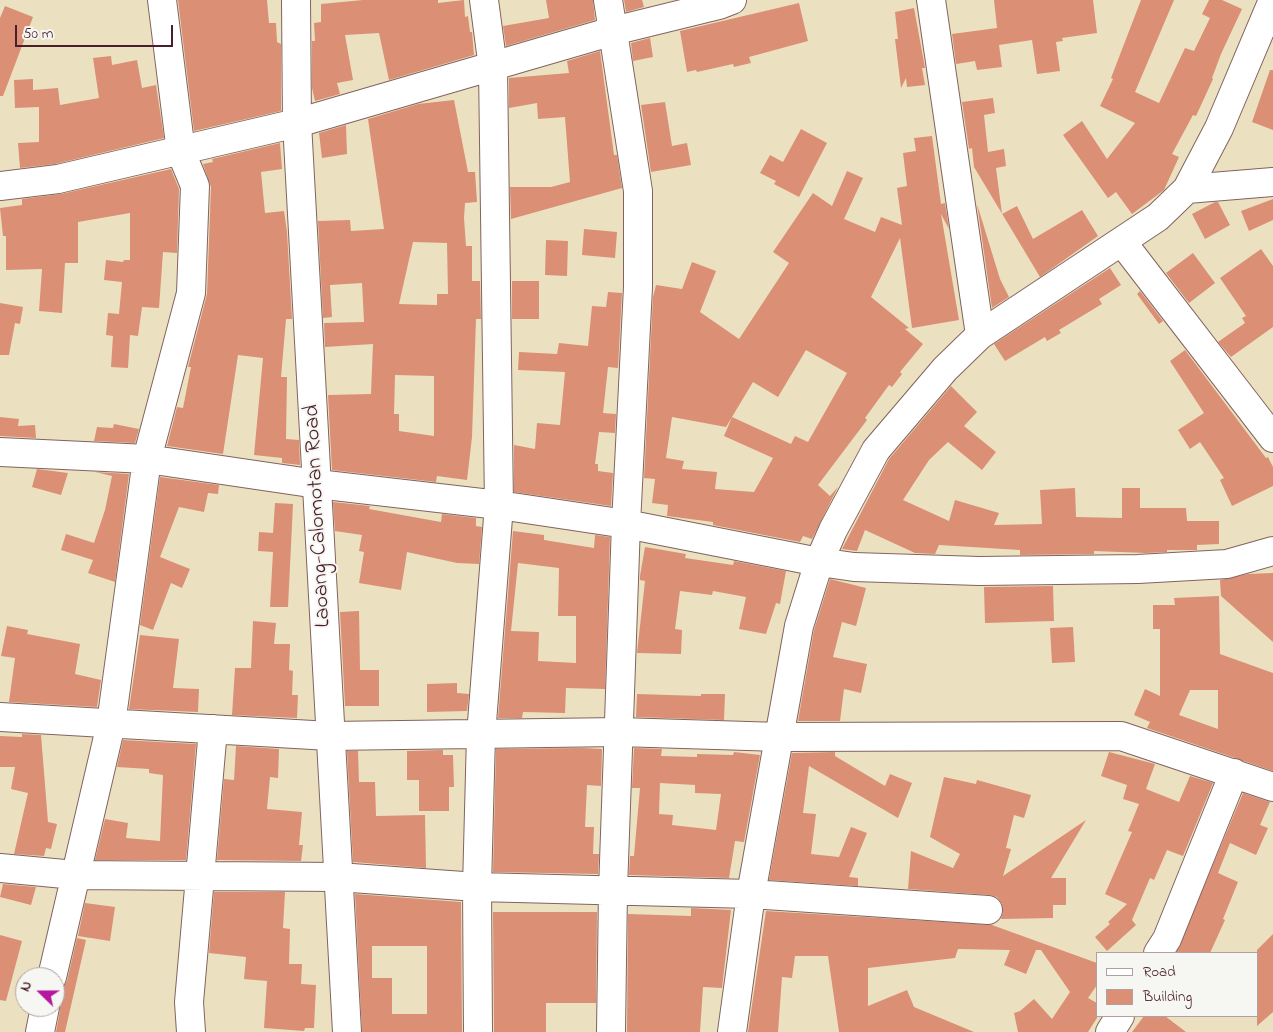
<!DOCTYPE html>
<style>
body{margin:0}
#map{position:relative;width:1273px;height:1032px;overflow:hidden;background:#ebe1c0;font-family:"Indie Flower",sans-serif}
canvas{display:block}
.legend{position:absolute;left:1096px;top:952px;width:162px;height:65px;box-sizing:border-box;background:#f6f6f2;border:1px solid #b1a0a2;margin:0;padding:6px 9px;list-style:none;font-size:15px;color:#4a1f2b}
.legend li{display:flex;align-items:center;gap:10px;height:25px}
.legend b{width:25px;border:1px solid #b1a0a2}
.north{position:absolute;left:15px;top:967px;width:50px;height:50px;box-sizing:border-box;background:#f6f6f2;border:1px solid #b1a0a2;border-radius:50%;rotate:292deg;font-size:14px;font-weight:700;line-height:20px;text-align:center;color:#4a1f2b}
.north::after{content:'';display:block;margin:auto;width:18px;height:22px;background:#b5179e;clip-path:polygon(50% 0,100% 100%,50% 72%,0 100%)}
.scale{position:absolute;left:15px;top:25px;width:158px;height:22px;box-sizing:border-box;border:2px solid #4a1f2b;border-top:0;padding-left:6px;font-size:15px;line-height:18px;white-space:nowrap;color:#4a1f2b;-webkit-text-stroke:4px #f6f6f2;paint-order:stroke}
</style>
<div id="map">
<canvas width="1273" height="1032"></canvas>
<ul class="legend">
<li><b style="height:6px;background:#fff"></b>Road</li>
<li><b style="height:14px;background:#db8f75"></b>Building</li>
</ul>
<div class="north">N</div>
<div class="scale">50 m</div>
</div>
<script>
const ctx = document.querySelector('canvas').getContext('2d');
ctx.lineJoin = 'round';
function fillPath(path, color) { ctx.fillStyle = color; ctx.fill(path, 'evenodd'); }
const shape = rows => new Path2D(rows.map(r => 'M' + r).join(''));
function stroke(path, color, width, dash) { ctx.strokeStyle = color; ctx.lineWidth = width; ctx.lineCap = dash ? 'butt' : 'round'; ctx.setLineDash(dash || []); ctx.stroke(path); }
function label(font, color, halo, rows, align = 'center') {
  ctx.font = font + ' "Indie Flower",sans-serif'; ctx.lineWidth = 4; ctx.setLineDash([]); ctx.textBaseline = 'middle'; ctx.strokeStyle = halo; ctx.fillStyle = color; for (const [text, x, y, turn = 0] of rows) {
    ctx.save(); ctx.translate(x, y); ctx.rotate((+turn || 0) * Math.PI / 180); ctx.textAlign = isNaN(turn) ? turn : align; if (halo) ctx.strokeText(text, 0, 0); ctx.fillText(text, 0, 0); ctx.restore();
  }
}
const building = shape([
 [178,0,267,0,269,23,276,23,277,42,281,44,281,111,194,131],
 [363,0,438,0,438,3,464,0,465,17,468,16,470,32,472,32,474,55,389,80,379,33,345,35,353,80,337,83,340,94,315,101,312,88,312,41,315,41,314,23,321,22,321,4],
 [546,0,593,0,595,20,506,46,503,26,549,18],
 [624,0,642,0,644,7,626,12],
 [994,0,1093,0,1097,33,1062,38,1063,41,1056,42,1060,71,1037,74,1032,40,999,45,1002,67,977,70,975,61,956,64,952,34,997,28],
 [1141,0,1174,0,1135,92,1159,103,1185,48,1194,51,1210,18,1202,14,1209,0,1222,0,1242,9,1221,54,1212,78,1213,79,1196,116,1193,115,1172,154,1179,157,1164,190,1132,214,1116,192,1108,198,1063,135,1082,121,1107,159,1135,123,1100,106,1113,79,1111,78],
 [799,3,808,41,749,57,751,63,734,67,733,64,697,72,696,70,687,72,680,31],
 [5,6,33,17,3,96,0,96,0,18],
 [914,8,925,68,922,68,925,85,907,87,906,78,901,88,895,39,898,39,895,12],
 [650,38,653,57,633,61,631,43],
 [600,51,614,155,617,155,622,188,511,219,510,187,551,187,570,182,565,117,538,119,537,103,509,108,509,78,569,73,567,61],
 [111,56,112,65,137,60,142,88,156,85,164,138,55,164,20,168,18,143,39,142,39,107,15,108,14,80,33,79,33,90,58,88,60,105,99,98,93,58],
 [1270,70,1273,70,1273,130,1252,122],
 [993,98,995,113,984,115,988,152,1004,149,1006,166,996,168,1002,214,1017,206,1033,239,1082,210,1098,236,1040,277,974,167,972,148,969,149,962,102],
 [454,100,468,172,475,172,477,202,465,203,464,218,466,246,472,246,472,281,480,281,481,319,476,319,472,437,467,480,437,476,436,482,332,470,328,395,371,394,373,344,325,347,324,323,364,322,362,283,330,285,332,317,323,318,318,221,350,220,351,231,384,229,368,119,418,104],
 [413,242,447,243,448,294,437,294,437,305,399,304],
 [395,375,434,376,434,436,399,431,399,414,394,414],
 [665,102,672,146,687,143,691,165,651,172,641,105],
 [346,125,347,154,322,158,319,133],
 [801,129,827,143,799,197,774,184,776,181,760,173,770,155,783,162],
 [932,136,941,204,945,203,949,229,941,214,959,320,912,328,900,238,871,297,909,328,905,329,923,344,900,372,902,374,892,387,889,385,865,418,867,420,818,485,830,496,838,487,812,539,803,536,800,542,713,525,713,522,667,516,668,505,652,503,655,479,644,478,653,297,656,285,682,289,692,262,716,271,700,312,739,339,789,263,773,252,813,193,832,206,847,171,863,178,844,219,875,232,881,217,902,225,897,188,907,186,903,153,916,151,914,138],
 [806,350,847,373,808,442,795,436,791,444,732,417,724,436,773,458,754,492,715,489,717,472,682,469,684,461,666,458,672,417,726,427,753,382,778,397],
 [280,143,282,169,261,172,265,213,284,211,287,232,292,319,286,319,281,377,287,377,286,439,299,440,300,465,282,463,282,458,254,455,263,358,238,355,223,454,167,446,177,407,183,408,191,367,188,367,207,294,211,187,203,164,213,162,212,159],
 [171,169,179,189,177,253,163,252,159,308,142,307,138,336,130,335,128,368,111,367,113,336,106,335,108,313,119,314,122,282,104,280,106,260,123,262,124,260,130,260,130,213,78,222,78,263,65,263,62,313,39,311,42,269,6,270,6,236,3,236,0,208,22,205,22,199,61,194],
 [1273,199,1273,220,1249,231,1241,211],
 [1215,202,1218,202,1230,225,1205,239,1192,214],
 [977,204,1000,279,1009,297,992,308],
 [584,229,617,232,615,258,582,255],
 [546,240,568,241,567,276,545,275],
 [1261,249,1273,266,1273,327,1231,357,1218,342,1245,323,1242,318,1246,316,1220,278],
 [1193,253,1215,283,1189,303,1166,273],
 [1110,268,1121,285,1099,299,1102,304,1059,330,1061,333,1047,341,1045,337,1005,361,994,344],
 [512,281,539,281,539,319,512,319],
 [1140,291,1163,321,1159,324,1137,294],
 [608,292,622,293,618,368,608,367,603,413,616,414,615,433,599,432,595,464,598,464,598,471,613,473,611,506,514,492,514,445,535,449,537,423,560,425,565,372,518,370,519,352,557,354,559,343,588,346,592,306,606,307],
 [0,303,23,307,20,324,15,323,9,355,0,355],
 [1185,350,1266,458,1268,457,1273,467,1273,486,1232,506,1220,480,1224,478,1200,442,1190,449,1178,430,1204,413,1170,361],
 [951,386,977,412,964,426,996,452,982,470,948,442,929,460,903,500,949,521,955,500,999,513,994,525,1042,524,1040,490,1075,488,1076,517,1122,518,1122,488,1140,488,1140,508,1186,508,1187,521,1219,521,1219,544,1197,545,1197,550,1167,550,1167,552,1146,553,1094,551,1094,554,1020,555,1020,550,939,545,935,554,915,553,865,530,857,551,842,549,889,459],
 [0,417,19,419,18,426,35,425,36,438,0,436],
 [114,424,139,429,135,443,94,441,97,427,113,428],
 [37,469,68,473,61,495,32,487],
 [95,472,129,474,115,582,88,573,93,560,61,550,66,534,94,543,105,510,112,476],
 [160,477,219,485,218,494,208,493,204,512,179,507,160,557,190,569,182,588,171,583,153,630,140,625],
 [333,502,370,506,369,509,441,522,442,514,476,518,476,526,482,527,479,564,457,563,407,552,401,590,359,583,364,552,359,551,362,535,335,531],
 [275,503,293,504,288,607,270,607,273,552,258,551,259,532,273,533],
 [513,531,544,535,544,540,594,548,595,535,610,537,605,689,566,688,565,713,523,712,522,718,498,718],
 [518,563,559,568,558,616,576,616,576,663,538,661,539,632,511,631],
 [645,547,686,554,685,558,733,565,734,561,786,571,780,604,776,603,766,634,739,629,746,597,713,591,712,595,680,591,675,629,682,630,681,654,637,653,645,581,640,580,640,576],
 [1273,573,1273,642,1221,596,1220,580,1248,574],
 [830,579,866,588,856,626,842,622,833,657,867,664,861,693,844,689,840,721,798,721,814,630],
 [1053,586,1054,621,985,623,984,587],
 [1219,596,1220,654,1273,673,1273,771,1147,728,1150,722,1134,715,1145,689,1160,696,1160,629,1153,629,1153,605,1175,605,1174,598],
 [1190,690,1218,690,1218,729,1179,715],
 [359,611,360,670,379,670,379,706,345,706,340,612],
 [253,621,276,623,274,644,290,644,289,670,293,671,292,695,298,695,297,718,232,715,235,668,251,668],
 [7,626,28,630,27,634,80,644,75,674,101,680,97,707,9,702,15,658,1,656],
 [1073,627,1075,662,1052,663,1050,628],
 [140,635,179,639,173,688,199,689,198,712,129,709],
 [457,683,457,693,469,694,467,711,427,712,427,684],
 [637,694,701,696,701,694,725,694,724,720,636,717],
 [22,734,41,735,48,822,57,824,51,849,46,848,44,856,14,854,28,793,11,789,15,767,0,767,0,736,22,737],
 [123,740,196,744,186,860,95,860,105,819,128,823,126,838,160,841,163,775,149,773,149,769,117,767],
 [236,746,279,749,278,778,270,777,267,809,302,812,299,845,303,845,301,861,217,860,224,779,234,780],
 [582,748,602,749,601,786,587,785,585,827,594,827,593,854,599,854,598,874,493,872,496,749],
 [634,748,662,749,661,756,697,757,697,754,733,755,734,752,760,755,744,842,735,841,729,878,629,875,630,856,634,856,640,788,632,788],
 [660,783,695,785,695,793,721,794,716,830,672,825,673,815,659,814],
 [443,750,443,755,453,755,454,787,449,787,449,811,419,811,419,780,407,780,407,751],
 [347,751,358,751,359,782,375,782,376,816,425,815,426,868,353,862],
 [835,752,835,756,885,786,890,774,912,783,898,818,809,766,803,813,816,814,811,854,839,857,851,827,867,833,849,877,858,878,858,886,769,880,792,753],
 [1109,752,1155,764,1146,789,1179,802,1190,776,1213,783,1183,856,1167,850,1154,880,1150,878,1132,920,1136,925,1107,951,1095,937,1110,924,1108,922,1127,904,1105,894,1132,832,1128,831,1139,804,1123,799,1127,785,1101,776],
 [944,777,976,784,977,780,1031,795,1024,818,1014,815,1006,848,1011,849,1003,876,1086,820,1051,878,1066,878,1066,905,1053,905,1053,918,1001,919,1003,912,1002,904,997,897,990,895,908,889,911,851,953,868,960,854,930,837],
 [1243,793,1270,802,1260,825,1268,828,1256,855,1230,843,1218,873,1238,882,1223,919,1225,920,1210,953,1176,953],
 [3,884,36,887,31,905,0,897],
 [214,892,285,892,283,928,290,929,289,964,302,964,301,984,316,985,314,1028,305,1028,304,1031,264,1028,267,981,244,979,246,957,209,953],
 [355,894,461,902,462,1032,362,1032],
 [372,946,427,946,427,1014,392,1014,392,978,372,978],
 [85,903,115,907,110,941,78,936],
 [691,908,731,910,722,988,703,987,700,1032,627,1032,628,914,691,916],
 [766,911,992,925,1097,963,1097,985,1088,998,1097,1003,1097,1018,1088,1032,1018,1032,1014,1013,1020,1011,1034,999,1052,1019,1070,992,1041,950,1036,950,1026,974,1004,965,1010,950,958,949,955,958,868,968,868,1006,907,990,914,1007,974,1032,839,1032,828,956,795,956,792,978,782,977,778,1032,748,1032],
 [493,912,597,912,596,1003,546,1003,546,1032,494,1032],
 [1273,934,1273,1012,1257,1026,1257,950],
 [0,935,22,941,6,1001,0,1000],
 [77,938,86,940,65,1032,56,1032,60,1010,55,992,63,988,67,981],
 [1144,1016,1165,1016,1186,1032,1132,1032]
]);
const minor = shape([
 [608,0,638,191,638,287,626,524,613,890,611,1032],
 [931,0,980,335],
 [0,186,58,179,297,123,613,31,719,5,732,0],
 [1187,189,1273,182],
 [1122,242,1273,438],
 [0,452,147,459,317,484,499,505,626,524,819,562,854,567,979,571,1138,569,1227,564,1273,551],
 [0,717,330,736,619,732,780,737,1121,736,1273,787],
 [0,868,75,875,338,877,477,887,751,894,988,910],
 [1158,953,1167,939,1234,773],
 [52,977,111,724,147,459,191,293,195,186,181,152,162,0],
 [40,1032,45,1007],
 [191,1032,189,1002,213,729],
 [478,1032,477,887,481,735,499,505,493,68,484,0],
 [732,1032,751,894,799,626,819,562,833,530,876,450,945,369,980,335,1158,217,1187,189,1219,128,1273,0],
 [1110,1032,1120,1016]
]);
const major = shape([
 [296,0,297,123,347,1032]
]);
const streetNames = [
 ["Laoang-Calomotan Road",319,516,-93]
];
fillPath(building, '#db8f75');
stroke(minor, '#82635f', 30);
stroke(major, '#82635f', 30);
stroke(minor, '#fff', 28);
stroke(major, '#fff', 28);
label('22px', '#4a1f2b', '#f6f6f2', streetNames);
</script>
